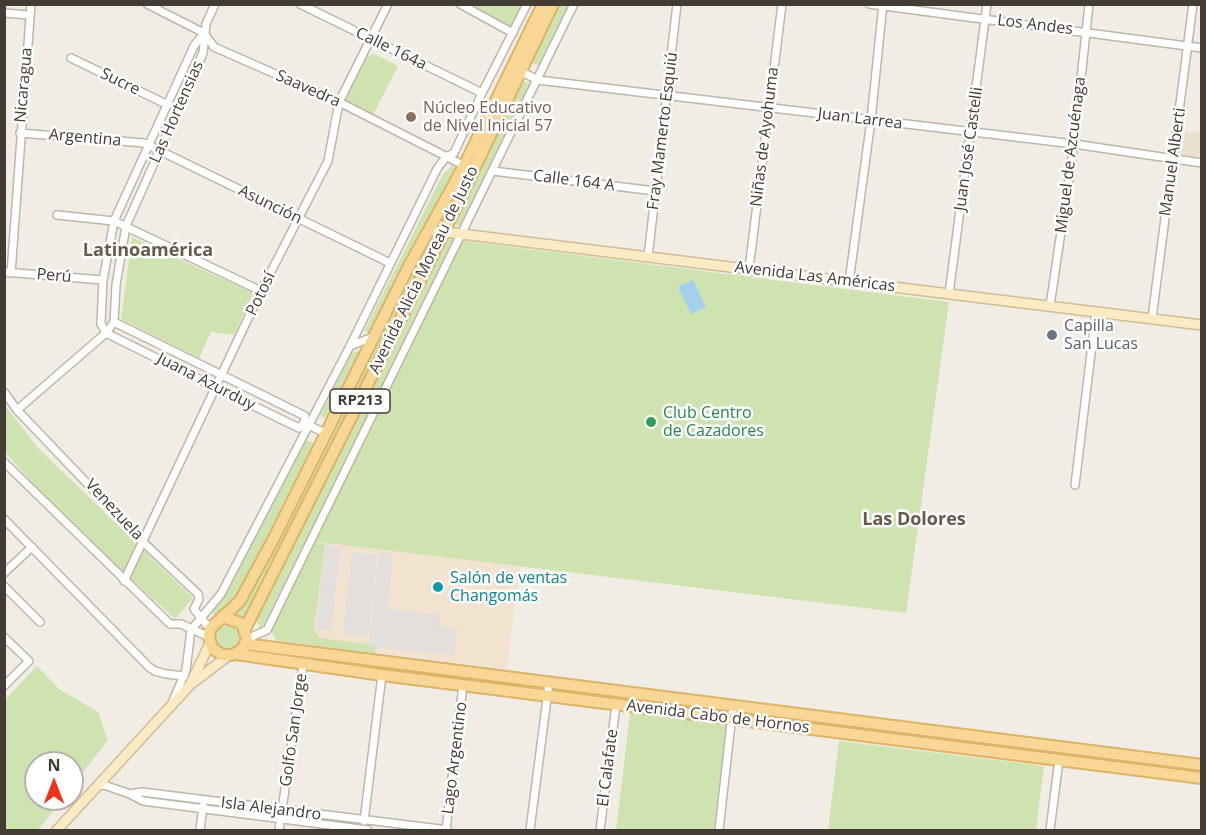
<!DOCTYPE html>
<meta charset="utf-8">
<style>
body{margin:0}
#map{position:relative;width:1206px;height:835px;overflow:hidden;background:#f1ece4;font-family:"Open Sans",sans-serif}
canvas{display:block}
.frame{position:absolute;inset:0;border:6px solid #433c34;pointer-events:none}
.north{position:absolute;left:24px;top:751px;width:60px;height:60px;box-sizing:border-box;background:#fff;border:2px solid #b4b1ae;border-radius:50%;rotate:0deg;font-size:16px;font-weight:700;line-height:24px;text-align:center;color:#433c34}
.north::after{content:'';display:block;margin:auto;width:21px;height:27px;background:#ee331e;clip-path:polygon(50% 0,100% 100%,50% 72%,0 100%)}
</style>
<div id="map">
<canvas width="1206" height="835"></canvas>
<div class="frame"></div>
<div class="north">N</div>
</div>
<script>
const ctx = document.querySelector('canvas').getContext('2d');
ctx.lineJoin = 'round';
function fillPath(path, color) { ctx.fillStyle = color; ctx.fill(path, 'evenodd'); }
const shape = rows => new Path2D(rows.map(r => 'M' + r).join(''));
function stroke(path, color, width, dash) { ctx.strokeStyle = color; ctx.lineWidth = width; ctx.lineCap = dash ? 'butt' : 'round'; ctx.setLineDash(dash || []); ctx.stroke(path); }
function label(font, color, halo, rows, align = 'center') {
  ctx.font = font + ' "Open Sans",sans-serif'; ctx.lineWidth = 5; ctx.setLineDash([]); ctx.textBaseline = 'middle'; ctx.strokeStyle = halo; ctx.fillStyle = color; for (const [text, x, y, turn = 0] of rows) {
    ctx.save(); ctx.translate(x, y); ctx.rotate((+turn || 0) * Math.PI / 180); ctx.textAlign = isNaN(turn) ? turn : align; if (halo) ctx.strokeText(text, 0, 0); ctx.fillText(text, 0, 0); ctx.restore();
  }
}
const commercial = shape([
 [314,540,520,566,506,674,278,643,274,629]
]);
const education = shape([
 [1185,131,1201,133,1201,157,1181,155]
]);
const green = shape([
 [471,5,525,5,514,28],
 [558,5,575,5,544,67,530,62],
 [375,54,398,66,373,115,348,103,346,96,367,56],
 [522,81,535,84,465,228,452,223],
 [452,166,460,168,417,237,370,334,364,331,443,174],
 [429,236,437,239,245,619,232,614],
 [445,236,456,239,261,630,255,618],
 [132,237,253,293,234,335,211,332,199,358,121,319],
 [457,240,949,302,906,613,311,541],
 [364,348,327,419,320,416,351,354],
 [4,404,38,448,193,598,175,619,60,514,5,452],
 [306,440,314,443,238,595,216,617,211,611,228,591],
 [312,542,325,544,314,629,319,638,376,645,375,654,276,640,271,630],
 '215 638a13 13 0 1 1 26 0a13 13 0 1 1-26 0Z',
 [37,666,59,689,98,712,108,740,72,786,72,763,36,763,36,799,62,799,38,830,5,830,5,700],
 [630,713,727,725,714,830,616,830],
 [839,741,1044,766,1036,830,828,830]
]);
const parking = shape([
 [325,545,340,547,331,630,316,629],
 [379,552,393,554,387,609,440,615,439,627,457,629,454,655,369,646],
 [352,553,377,555,368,636,343,633]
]);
const water = shape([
 [693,280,706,307,691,314,678,287]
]);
const minor = shape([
 [147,4,204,33,214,47,339,102,467,167],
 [300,4,482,93],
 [460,4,513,33],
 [869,4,1202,48],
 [4,13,29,15],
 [204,33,194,46,114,221,103,280,101,324,106,333,217,388,299,428,304,423],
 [71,58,168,105],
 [520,71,538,80,1074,144,1202,163],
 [20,133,144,143,390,263],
 [493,171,655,191],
 [57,215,114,221,261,291],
 [648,257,677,4],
 [749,269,782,4],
 [4,272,103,280],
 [11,273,31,4],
 [849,282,871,120,883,4],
 [949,294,987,4],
 [1050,306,1074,144,1089,4],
 [1152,318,1193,4],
 [114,322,305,416,304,423],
 [350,346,373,337],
 [4,392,17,410,143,542,198,594,199,599,194,609,210,629],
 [17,410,106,333,114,322,116,285,126,226,203,53,206,24,215,4],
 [306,424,325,433],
 [4,462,170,624,181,624,209,637],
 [1075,485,1096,312],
 [4,519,149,667,155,671,166,674,184,676],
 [4,573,32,547],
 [124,581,261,291,328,161,339,102,388,4],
 [4,586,40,622],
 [4,637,29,661,4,686],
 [247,639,267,630,574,4],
 [173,701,186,670,191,630,221,594,350,346,437,169,446,157,454,153,482,93,527,4],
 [97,786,104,785,130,794,143,801,368,830],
 [130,794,142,792,448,830],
 [364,821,382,675],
 [200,830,203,806],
 [279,830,303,665],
 [446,830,463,685],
 [530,830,549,683],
 [600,830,616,705],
 [719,830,733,706],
 [1050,830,1059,760]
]);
const secondary = shape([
 [429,230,1202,325],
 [191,683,210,643],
 [57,830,190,685,228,656]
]);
const primary = shape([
 [223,617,240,623,243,626,247,639,242,650,232,655,222,655,212,648,209,637,210,629,217,622,240,601,275,536,408,268,464,166,543,4],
 [244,631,444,232,553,4],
 [245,644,1202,765],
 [236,654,382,675,1202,778]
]);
const markers = [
 [411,117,6,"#8d6e63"],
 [1052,335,6,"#6b7280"],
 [651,422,6,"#2e9e5b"],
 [438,587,6,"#0f9aa8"]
];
const shields = [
 [360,401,60]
];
const shieldNames = [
 ["RP213",360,401]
];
const streetNames = [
 ["Los Andes",1035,25,7],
 ["Calle 164a",391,49,26],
 ["Sucre",120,82,26],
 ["Nicaragua",24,85,-85],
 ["Saavedra",308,89,24],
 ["Las Hortensias",177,112,-66],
 ["Juan Larrea",860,119,7],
 ["Fray Mamerto Esquiú",663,131,-83],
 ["Niñas de Ayohuma",765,137,-83],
 ["Argentina",85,138,5],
 ["Juan José Castelli",969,149,-82],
 ["Miguel de Azcuénaga",1071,155,-83],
 ["Manuel Alberti",1173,162,-82],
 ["Calle 164 A",574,181,7],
 ["Asunción",270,205,26],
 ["Avenida Alicia Moreau de Justo",424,270,-64],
 ["Perú",54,276,5],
 ["Avenida Las Américas",815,277,7],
 ["Potosí",261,294,-64],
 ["Juana Azurduy",206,382,27],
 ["Venezuela",114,510,47],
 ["Avenida Cabo de Hornos",718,717,7],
 ["Golfo San Jorge",294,730,-82],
 ["Lago Argentino",455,758,-83],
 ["El Calafate",608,768,-83],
 ["Isla Alejandro",271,809,7]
];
const educationNames = [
 ["Núcleo Educativo",423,108],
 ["de Nivel Inicial 57",423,126]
];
const worshipNames = [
 ["Capilla",1064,326],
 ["San Lucas",1064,344]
];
const leisureNames = [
 ["Club Centro",663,413],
 ["de Cazadores",663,431]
];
const cultureNames = [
 ["Salón de ventas",450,578],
 ["Changomás",450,596]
];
const neighbourhoodNames = [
 ["Latinoamérica",148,251],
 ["Las Dolores",914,520]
];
fillPath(commercial, '#f2e2d0');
fillPath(education, '#e9e0ce');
fillPath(green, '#cee3af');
fillPath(parking, '#e2dfdc');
fillPath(water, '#a3d1eb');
stroke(minor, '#bfb6aa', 10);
stroke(secondary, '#cfbd96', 12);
stroke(primary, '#dcb367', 14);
stroke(minor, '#fff', 7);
stroke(secondary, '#fbebc4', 9);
stroke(primary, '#f8d796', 10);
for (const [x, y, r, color] of markers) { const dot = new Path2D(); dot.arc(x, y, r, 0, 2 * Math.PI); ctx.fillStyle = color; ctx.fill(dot); stroke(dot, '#fff', 2); }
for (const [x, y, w] of shields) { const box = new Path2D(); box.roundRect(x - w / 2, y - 12, w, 24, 4.5); ctx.fillStyle = '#fff'; ctx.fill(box); stroke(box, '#433c34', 1.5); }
label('bold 15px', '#433c34', null, shieldNames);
label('16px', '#433c34', '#fff', streetNames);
label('16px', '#785e54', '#fff', educationNames, 'left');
label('16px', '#5b616d', '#fff', worshipNames, 'left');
label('16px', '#27864d', '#fff', leisureNames, 'left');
label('16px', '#0d838f', '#fff', cultureNames, 'left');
label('bold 18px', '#655a4c', '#fff', neighbourhoodNames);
</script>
